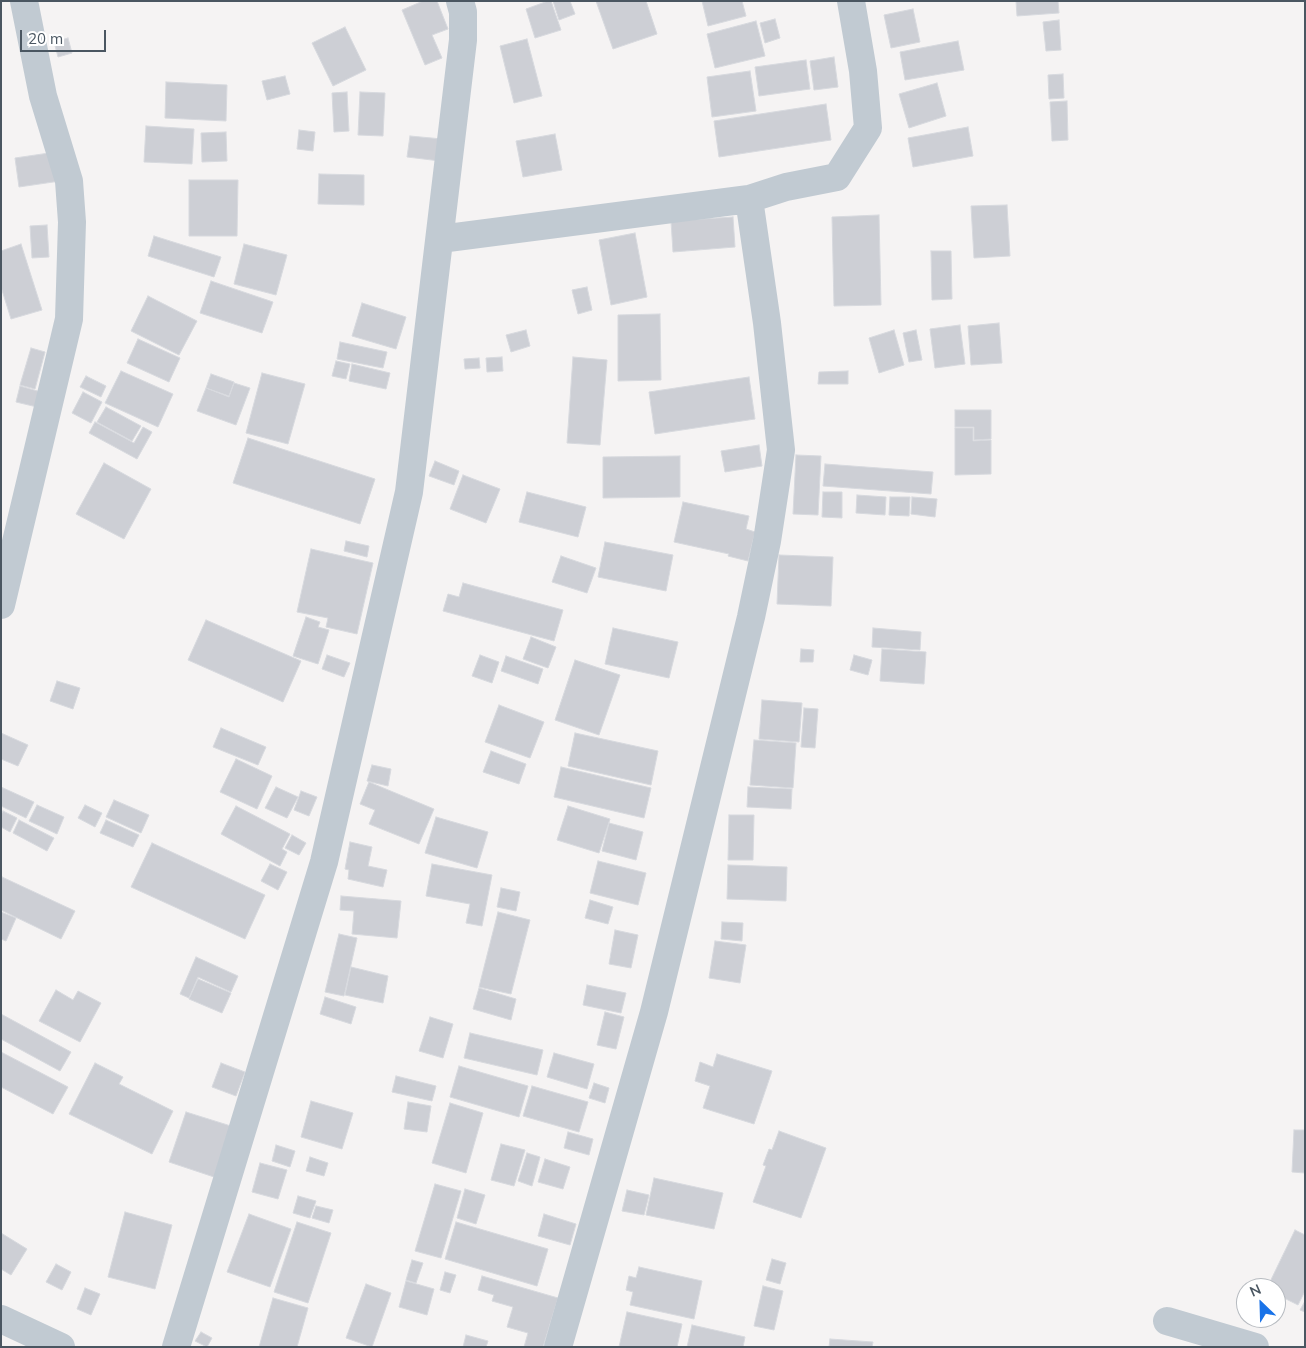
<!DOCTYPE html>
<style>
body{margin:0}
#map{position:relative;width:1306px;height:1348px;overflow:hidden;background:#f5f3f3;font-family:Mulish,sans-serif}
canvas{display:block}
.frame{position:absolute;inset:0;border:2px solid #4a5661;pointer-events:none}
.north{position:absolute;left:1236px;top:1278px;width:50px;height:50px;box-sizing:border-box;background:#fff;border:1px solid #b7bbc0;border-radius:50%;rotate:336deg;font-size:14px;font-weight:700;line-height:20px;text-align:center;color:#4a5661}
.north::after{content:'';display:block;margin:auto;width:18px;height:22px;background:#1a73e8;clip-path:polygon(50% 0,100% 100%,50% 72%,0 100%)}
.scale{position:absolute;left:20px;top:30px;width:86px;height:22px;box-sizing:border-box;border:2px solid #4a5661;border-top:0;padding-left:6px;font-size:15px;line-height:18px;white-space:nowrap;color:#4a5661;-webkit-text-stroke:4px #fff;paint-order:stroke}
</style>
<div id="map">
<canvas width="1306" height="1348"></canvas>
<div class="frame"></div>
<div class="north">N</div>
<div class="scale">20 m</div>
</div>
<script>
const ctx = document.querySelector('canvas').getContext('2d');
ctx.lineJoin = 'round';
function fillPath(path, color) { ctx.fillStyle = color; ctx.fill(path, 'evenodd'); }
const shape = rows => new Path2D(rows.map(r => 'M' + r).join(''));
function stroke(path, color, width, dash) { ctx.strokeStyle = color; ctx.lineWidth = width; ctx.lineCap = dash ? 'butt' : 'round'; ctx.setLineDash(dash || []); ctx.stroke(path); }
const building = shape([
 [423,1,437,1,448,29,432,35,442,58,425,65,402,10,423,1],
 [548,1,551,1,561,30,535,38,526,9,548,1],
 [553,1,570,1,575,14,559,20,553,1],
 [596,1,646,1,657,34,613,49,596,1],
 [702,1,742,1,746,16,708,26,702,1],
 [1016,1,1058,1,1059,13,1017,16,1016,1],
 [913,9,920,42,891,48,884,15,913,9],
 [775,19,780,38,765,43,760,23,775,19],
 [1059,20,1061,50,1046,51,1043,22,1059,20],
 [756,21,765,56,715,68,707,34,756,21],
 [345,27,366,70,333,86,312,43,345,27],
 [68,38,72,53,58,57,54,42,68,38],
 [527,39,542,96,514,103,500,46,527,39],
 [958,41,964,70,905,80,900,52,958,41],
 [834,57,838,87,814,90,810,61,834,57],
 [806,60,810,89,759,96,755,67,806,60],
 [750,71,756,111,712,117,707,77,750,71],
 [1063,74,1064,98,1049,99,1048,75,1063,74],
 [285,76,290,94,267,100,262,81,285,76],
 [166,82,227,85,226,121,165,118,166,82],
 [937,83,946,116,909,128,899,94,937,83],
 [347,92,349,131,334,132,332,93,347,92],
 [360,92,385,93,383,136,358,135,360,92],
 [1067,101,1068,140,1052,141,1050,102,1067,101],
 [826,104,831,140,719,157,714,121,826,104],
 [146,126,194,129,192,164,144,162,146,126],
 [968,127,973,156,913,167,908,138,968,127],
 [299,130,315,132,313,151,297,149,299,130],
 [226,132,227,161,202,162,201,133,226,132],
 [555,134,562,170,523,177,516,141,555,134],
 [410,136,442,139,440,161,407,157,410,136],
 [56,152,60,181,19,187,15,158,56,152],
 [319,174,364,175,364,205,318,204,319,174],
 [189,180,238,180,237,236,189,236,189,180],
 [1007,205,1010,256,974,258,971,206,1007,205],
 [879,215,881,305,834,306,832,217,879,215],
 [733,217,735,247,673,252,671,221,733,217],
 [47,225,49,257,32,258,30,226,47,225],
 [635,233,647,297,611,305,599,240,635,233],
 [154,236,221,257,214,277,148,256,154,236],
 [21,244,42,310,11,319,1,287,1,251,21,244],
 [244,244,287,255,276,295,234,284,244,244],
 [931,251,951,251,952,299,932,300,931,251],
 [211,281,273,302,262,333,200,313,211,281],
 [587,287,592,310,578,314,572,290,587,287],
 [148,296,197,321,179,355,131,331,148,296],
 [362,303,406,317,396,349,352,336,362,303],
 [660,314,661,380,618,381,618,315,660,314],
 [999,323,1002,363,971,365,968,326,999,323],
 [960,325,965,364,935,368,930,329,960,325],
 [526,330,530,346,511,352,506,335,526,330],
 [894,330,904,365,879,373,869,338,894,330],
 [916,330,922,360,909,362,903,333,916,330],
 [138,339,180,358,169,382,127,363,138,339],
 [340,342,387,352,383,368,337,359,340,342],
 [31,348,45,352,35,389,20,385,31,348],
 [502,357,503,371,487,372,486,358,502,357],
 [573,357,607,360,600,445,567,443,573,357],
 [479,358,480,368,465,369,464,359,479,358],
 [336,361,350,364,346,379,332,376,336,361],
 [352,364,390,373,386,389,349,381,352,364],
 [121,371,173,394,158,427,105,403,121,371],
 [848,371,848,384,818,384,819,372,848,371],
 [262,373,305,384,288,444,246,433,262,373],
 [211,374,234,382,229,396,206,388,211,374],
 [86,376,106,386,101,397,80,387,86,376],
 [749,377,755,419,655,434,649,392,749,377],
 [234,383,250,388,236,425,197,411,206,388,229,397,234,383],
 [20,386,41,392,37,407,16,402,20,386],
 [83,392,102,402,91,423,72,413,83,392],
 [106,407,141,426,132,441,97,422,106,407],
 [955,410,991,410,991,439,974,440,974,427,955,427,955,410],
 [95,422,134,443,143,427,152,432,137,459,89,433,95,422],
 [955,428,973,428,973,441,991,440,991,474,955,475,955,428],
 [248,438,375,479,360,524,233,483,248,438],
 [759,445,762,466,725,472,721,451,759,445],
 [796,455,821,456,818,515,793,514,796,455],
 [680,456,680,497,603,498,603,457,680,456],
 [435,461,459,471,454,485,429,476,435,461],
 [104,463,151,489,124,539,76,514,104,463],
 [825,464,933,472,931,494,823,486,825,464],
 [463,475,500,489,486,523,450,509,463,475],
 [527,492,586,507,578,537,519,522,527,492],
 [823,492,842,492,842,518,822,517,823,492],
 [857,495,886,497,885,515,856,513,857,495],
 [890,497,910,497,909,516,889,515,890,497],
 [912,497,937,499,935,517,911,514,912,497],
 [683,502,749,516,746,529,755,532,748,561,728,556,729,554,674,542,683,502],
 [346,541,369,546,367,557,344,551,346,541],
 [605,542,673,555,666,591,598,577,605,542],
 [311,549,373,563,357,634,326,627,328,618,297,612,311,549],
 [779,555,833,557,831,606,777,604,779,555],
 [561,556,596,568,587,593,552,582,561,556],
 [463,583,563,610,554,641,443,611,448,594,459,597,463,583],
 [306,617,320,622,318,627,329,630,318,664,293,656,306,617],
 [206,620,301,661,283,702,188,660,206,620],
 [613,628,678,642,669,678,605,664,613,628],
 [873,628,921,632,920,650,872,647,873,628],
 [531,637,556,647,548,668,523,659,531,637],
 [801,649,814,650,813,662,800,662,801,649],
 [882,649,926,652,924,684,880,681,882,649],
 [327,655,350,663,344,677,322,669,327,655],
 [480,655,499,662,492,683,472,676,480,655],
 [854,655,872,660,868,675,850,670,854,655],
 [506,656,543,669,538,684,501,671,506,656],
 [575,660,620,675,599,735,555,720,575,660],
 [57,681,80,688,73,709,50,701,57,681],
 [762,700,802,703,799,742,759,739,762,700],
 [499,705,544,722,530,758,485,742,499,705],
 [804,708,818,709,815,748,801,747,804,708],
 [221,728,266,747,258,765,213,747,221,728],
 [1,733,28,745,18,766,1,759,1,733],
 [575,733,658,751,651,785,568,766,575,733],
 [754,740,796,743,793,788,750,785,754,740],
 [491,751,526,764,519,784,483,772,491,751],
 [236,759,272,776,257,809,220,792,236,759],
 [372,765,391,769,388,786,367,781,372,765],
 [561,767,651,788,644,818,554,797,561,767],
 [369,782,434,809,419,844,369,824,375,810,360,804,369,782],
 [1,787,34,802,26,818,1,806,1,787],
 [276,787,298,797,287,818,265,808,276,787],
 [748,787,792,789,791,809,747,807,748,787],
 [301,791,317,797,309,816,294,810,301,791],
 [114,800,149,815,141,833,106,817,114,800],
 [37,805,64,817,57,834,29,821,37,805],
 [85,805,102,813,95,827,78,818,85,805],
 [236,806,290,834,282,849,287,852,280,866,221,834,236,806],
 [568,806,610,819,599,853,557,840,568,806],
 [3,811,17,818,10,832,1,827,1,815,3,811],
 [729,815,754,815,753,860,728,860,729,815],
 [436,817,488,832,477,868,425,853,436,817],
 [19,820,54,838,47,851,13,833,19,820],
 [106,820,139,835,133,847,100,833,106,820],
 [609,823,643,832,636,860,602,851,609,823],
 [292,835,306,843,299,855,285,848,292,835],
 [350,842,372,847,368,866,387,870,383,887,348,879,349,870,345,869,350,842],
 [152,843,265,895,245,939,131,887,152,843],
 [598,861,646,873,638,905,590,893,598,861],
 [270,864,287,872,278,890,261,881,270,864],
 [432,864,492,875,482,926,466,923,470,904,426,896,432,864],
 [728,865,787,867,786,901,727,899,728,865],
 [2,877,75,911,61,939,1,910,1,880,2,877],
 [501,888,520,892,516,911,497,907,501,888],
 [341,896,401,901,397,938,352,934,354,911,340,910,341,896],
 [590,900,613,907,608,924,585,918,590,900],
 [1,912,16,918,6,941,1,939,1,912],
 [498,912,530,920,511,994,479,987,498,912],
 [722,922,743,923,742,941,721,939,722,922],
 [615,930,638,935,631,968,609,964,615,930],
 [339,934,357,938,344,996,325,992,339,934],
 [715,941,746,945,740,983,709,978,715,941],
 [196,957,238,976,231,992,198,977,189,998,180,994,196,957],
 [351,967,388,976,383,1003,345,995,351,967],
 [198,979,231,993,222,1013,189,999,198,979],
 [587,985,626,993,621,1013,583,1005,587,985],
 [479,988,516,999,511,1020,473,1009,479,988],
 [56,990,73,1000,78,991,101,1003,80,1042,39,1021,56,990],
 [325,997,356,1007,351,1024,320,1014,325,997],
 [605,1012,624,1017,616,1049,597,1045,605,1012],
 [1,1014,71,1052,60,1071,1,1039,1,1014],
 [430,1017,453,1024,443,1058,419,1051,430,1017],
 [470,1033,543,1050,537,1075,464,1058,470,1033],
 [1,1052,68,1087,53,1114,1,1087,1,1052],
 [554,1053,594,1064,587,1089,547,1077,554,1053],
 [717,1054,772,1071,754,1124,703,1108,710,1086,695,1081,700,1062,713,1067,717,1054],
 [95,1063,123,1077,119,1084,173,1111,152,1154,69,1114,95,1063],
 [221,1063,245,1072,236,1096,212,1087,221,1063],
 [459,1066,528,1086,519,1117,450,1097,459,1066],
 [396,1076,436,1086,432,1101,392,1092,396,1076],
 [594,1083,609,1088,605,1103,589,1098,594,1083],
 [532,1086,588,1102,579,1132,523,1116,532,1086],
 [311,1101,353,1113,342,1149,301,1137,311,1101],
 [408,1102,431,1106,427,1132,404,1129,408,1102],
 [450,1103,483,1113,466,1173,432,1163,450,1103],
 [186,1112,234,1127,217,1178,169,1162,186,1112],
 [1294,1130,1305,1130,1305,1173,1292,1172,1294,1130],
 [779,1131,826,1148,801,1218,753,1202,766,1166,763,1165,769,1149,772,1150,779,1131],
 [568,1132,593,1139,589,1155,564,1148,568,1132],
 [501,1144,525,1150,514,1186,491,1180,501,1144],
 [276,1145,295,1151,290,1167,272,1161,276,1145],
 [527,1153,540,1157,532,1186,518,1181,527,1153],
 [310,1157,328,1163,324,1176,306,1171,310,1157],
 [545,1159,570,1167,563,1189,538,1182,545,1159],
 [260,1163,287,1170,278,1199,252,1192,260,1163],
 [654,1178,723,1193,714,1229,646,1215,654,1178],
 [435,1184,461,1191,441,1258,415,1251,435,1184],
 [465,1189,485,1195,476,1224,457,1218,465,1189],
 [627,1190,649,1195,644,1215,622,1211,627,1190],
 [298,1196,316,1201,310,1218,293,1213,298,1196],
 [316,1206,333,1210,329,1223,312,1218,316,1206],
 [125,1212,172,1225,155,1289,108,1277,125,1212],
 [249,1214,291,1229,270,1287,227,1272,249,1214],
 [544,1214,576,1224,570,1245,538,1236,544,1214],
 [297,1222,331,1233,308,1303,274,1292,297,1222],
 [456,1222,548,1249,537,1286,445,1259,456,1222],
 [1295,1230,1305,1235,1305,1291,1298,1305,1276,1294,1276,1288,1267,1288,1295,1230],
 [1,1233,27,1249,11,1275,1,1269,1,1233],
 [772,1259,786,1263,780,1284,766,1280,772,1259],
 [412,1260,423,1263,416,1283,406,1280,412,1260],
 [56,1264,71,1272,62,1290,46,1282,56,1264],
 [639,1267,702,1281,694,1319,630,1305,633,1292,626,1290,629,1276,636,1278,639,1267],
 [445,1272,456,1275,450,1293,440,1290,445,1272],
 [482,1276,558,1298,543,1347,524,1347,528,1333,507,1327,513,1307,492,1301,494,1295,478,1290,482,1276],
 [406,1281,434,1289,427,1315,399,1307,406,1281],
 [366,1284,391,1293,372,1347,346,1338,366,1284],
 [763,1286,783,1291,774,1330,754,1326,763,1286],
 [85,1288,100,1294,91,1315,77,1309,85,1288],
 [273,1298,308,1308,297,1347,259,1347,273,1298],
 [1305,1301,1305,1312,1300,1310,1305,1301],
 [627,1312,682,1324,677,1347,619,1347,627,1312],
 [692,1325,745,1337,743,1347,687,1347,692,1325],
 [201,1332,212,1338,207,1347,195,1341,201,1332],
 [466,1335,488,1341,486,1347,463,1347,466,1335],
 [830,1339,873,1342,872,1347,829,1347,830,1339]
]);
const minor = shape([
 [749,199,786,187,837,177,868,128,863,71,851,1],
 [440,239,749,199,767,323,781,450,767,541,751,617,654,1012,558,1347],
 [1,605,69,319,72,222,69,181,43,96,24,1],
 [1,1319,61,1347],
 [1167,1321,1255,1347],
 [176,1347,324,862,409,492,463,40,463,12,460,1]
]);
fillPath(building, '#cdcfd5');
stroke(building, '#d7d9de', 1);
stroke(minor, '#c1cad2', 28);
</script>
